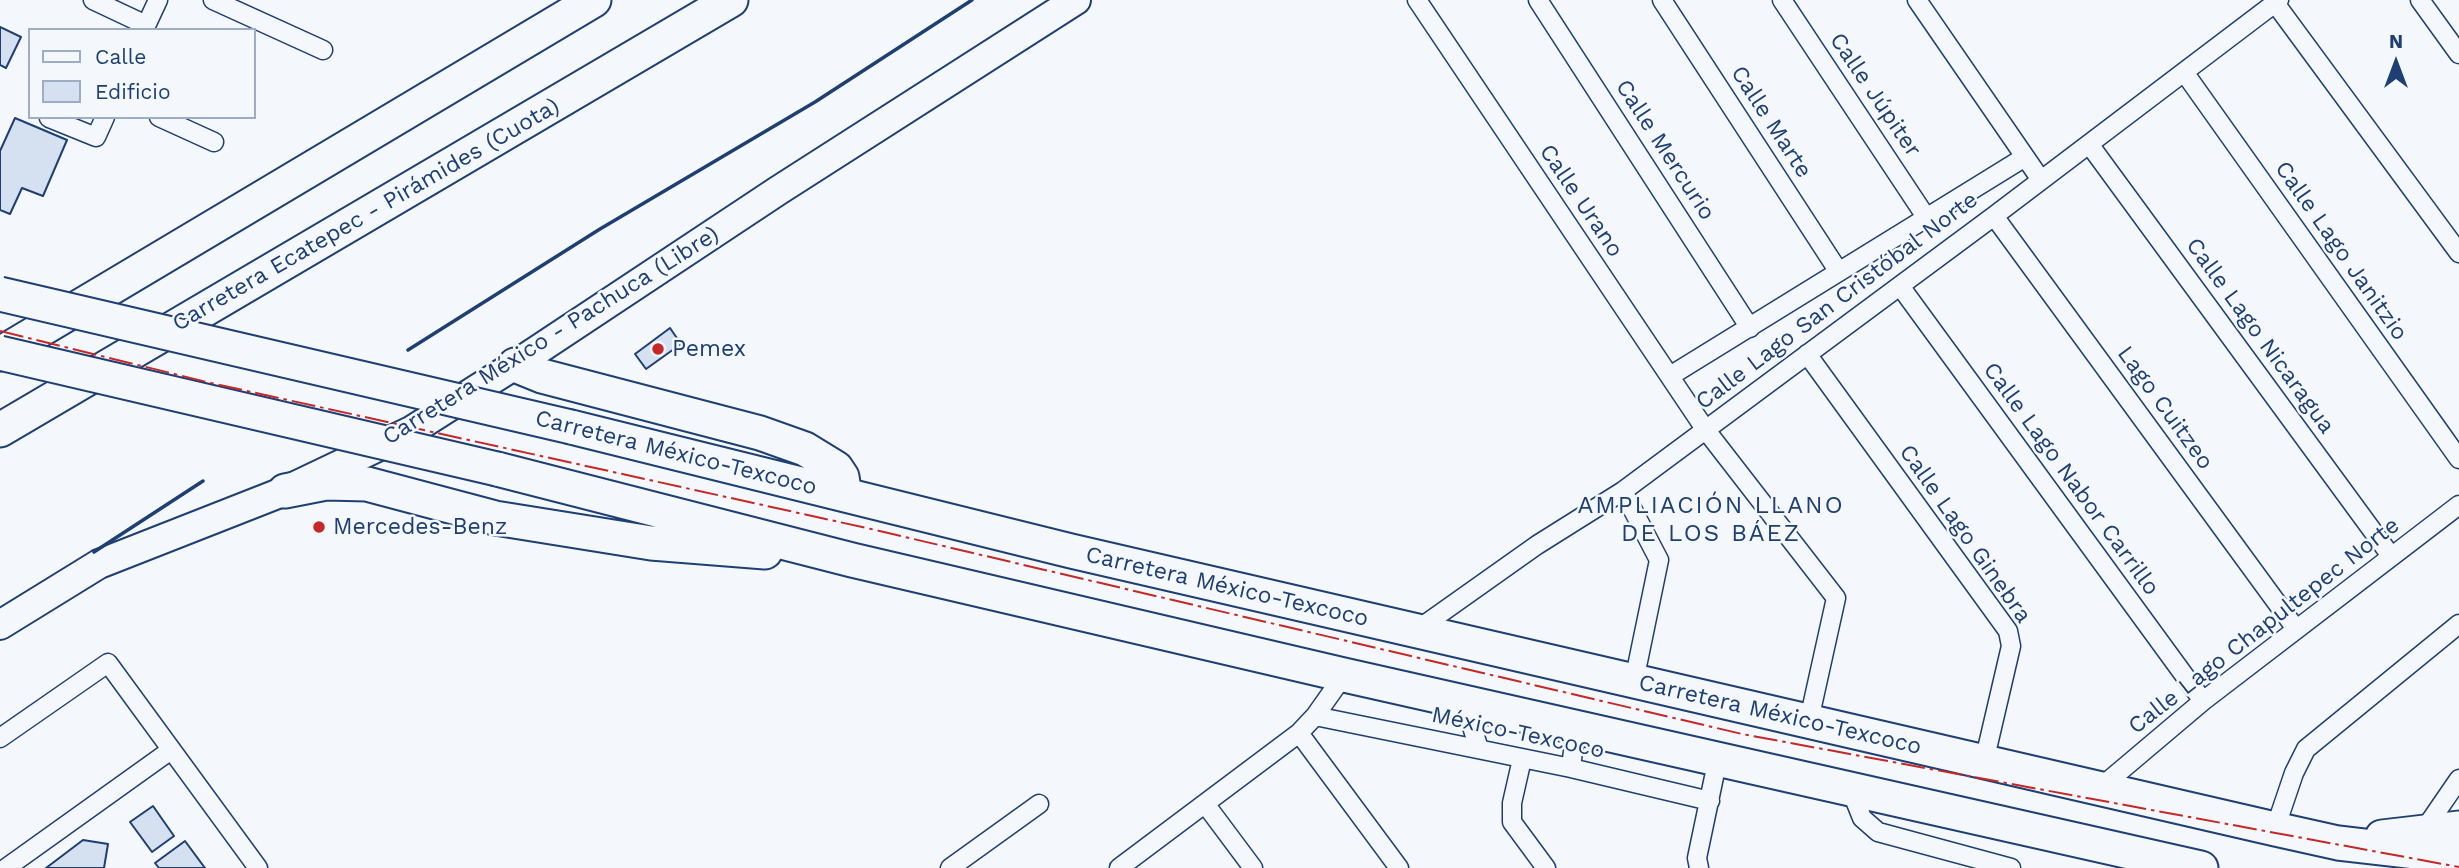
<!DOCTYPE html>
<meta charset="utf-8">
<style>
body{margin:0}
#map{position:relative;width:2459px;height:868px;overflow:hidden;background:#f4f7fb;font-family:"Work Sans",sans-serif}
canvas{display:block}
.legend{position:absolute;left:28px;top:28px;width:228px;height:91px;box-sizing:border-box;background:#f4f7fb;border:2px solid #9eadc5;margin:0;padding:9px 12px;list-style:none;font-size:21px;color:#1d3f73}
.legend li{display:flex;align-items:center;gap:14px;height:35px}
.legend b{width:35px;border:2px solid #9eadc5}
.north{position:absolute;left:2361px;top:28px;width:70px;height:70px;-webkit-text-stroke:5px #f4f7fb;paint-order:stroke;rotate:0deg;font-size:19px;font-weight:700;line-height:28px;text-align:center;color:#1d3f73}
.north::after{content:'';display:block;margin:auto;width:24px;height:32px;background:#1d3f73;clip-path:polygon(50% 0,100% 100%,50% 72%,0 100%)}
</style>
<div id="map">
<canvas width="2459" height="868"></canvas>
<ul class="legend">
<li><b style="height:9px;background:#f4f7fb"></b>Calle</li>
<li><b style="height:19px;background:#d5e0f0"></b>Edificio</li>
</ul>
<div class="north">N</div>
</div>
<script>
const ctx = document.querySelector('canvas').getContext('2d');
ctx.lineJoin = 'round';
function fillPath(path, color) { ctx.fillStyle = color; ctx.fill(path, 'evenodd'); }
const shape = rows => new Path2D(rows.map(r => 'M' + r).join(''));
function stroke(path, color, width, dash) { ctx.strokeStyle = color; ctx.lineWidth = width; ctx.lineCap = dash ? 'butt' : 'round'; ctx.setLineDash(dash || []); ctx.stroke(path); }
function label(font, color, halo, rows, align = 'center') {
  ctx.font = font + ' "Work Sans",sans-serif'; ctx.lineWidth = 5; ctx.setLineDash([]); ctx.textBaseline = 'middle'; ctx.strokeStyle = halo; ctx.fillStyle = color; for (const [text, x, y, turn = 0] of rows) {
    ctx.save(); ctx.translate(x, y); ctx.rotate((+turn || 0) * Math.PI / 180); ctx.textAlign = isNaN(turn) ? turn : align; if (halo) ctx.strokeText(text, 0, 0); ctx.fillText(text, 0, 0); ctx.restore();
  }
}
const building = shape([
 [0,27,21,37,6,68,0,65,0,27],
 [15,118,67,140,43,196,22,188,10,214,0,210,0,151,15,118],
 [670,328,681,344,646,369,635,354,670,328],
 [153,806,174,836,152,852,130,822,153,806],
 [83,840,108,844,104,868,46,868,83,840],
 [185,841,205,868,159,868,155,863,185,841]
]);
const street = shape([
 [93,0,146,25],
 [213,0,323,50],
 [1417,0,1705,429,1836,598,1809,720],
 [1538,0,1750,328],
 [1662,0,1839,272],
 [1782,0,1926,217],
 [1917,0,2041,180],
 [2420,0,2459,54],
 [2275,3,2459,253],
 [144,30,158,0],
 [2184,72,2459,459],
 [159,117,214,142],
 [49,118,96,137,105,117],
 [2089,144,2391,556],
 [1994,216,2296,629],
 [1900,286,2203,701],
 [1807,354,2008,631,2011,646,1984,762],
 [1670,376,2025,157],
 [1623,491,1659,560,1634,681],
 [1417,630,1537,545,1623,491,1994,216,2279,0],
 [1464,701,1479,749],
 [1315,716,1571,768,1710,801],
 [1299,733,1399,868],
 [0,738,108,663,258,868],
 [1522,759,1512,803,1512,822,1546,868],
 [1571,768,1576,726],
 [1850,788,1862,818,1878,832,2011,868],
 [2100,788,2203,701,2459,505],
 [1206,805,1253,868],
 [2275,829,2294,773,2306,749,2459,624],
 [2424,830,2459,779],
 [6,868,171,750],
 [950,868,1039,804],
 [1119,868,1299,733,1315,716,1344,675],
 [1699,868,1697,858,1718,758]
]);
const primary = shape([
 [0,625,99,564,285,491,411,431,515,365,779,190,1076,0]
]);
const highway = shape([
 [0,354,594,0],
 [515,365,542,376,760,433,805,449,836,468,842,477,845,495],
 [571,427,1071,551,2275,829,2338,843,2459,857],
 [0,430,731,0],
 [497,469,852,560,1344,675,2201,868],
 [285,491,326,483,367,484,495,518,651,543,765,552],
 [2382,837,2459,828]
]);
const highwayBridge = shape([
 [0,294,571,427],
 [0,353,497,469]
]);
const wall = shape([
 [408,350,600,229,815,102,972,0],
 [94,552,203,481]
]);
const power = shape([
 [0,331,211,383,871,529,1742,734,2459,867]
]);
const markers = [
 [658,349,7,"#c62828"],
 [319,527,7,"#c62828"]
];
const streetNames = [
 ["Calle Júpiter",1875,95,56],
 ["Calle Marte",1771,122,57],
 ["Calle Mercurio",1665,150,57],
 ["Calle Urano",1581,201,56],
 ["Carretera Ecatepec - Pirámides (Cuota)",366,215,-30],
 ["Calle Lago Janitzio",2341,251,55],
 ["Calle Lago San Cristóbal Norte",1837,301,-37],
 ["Carretera México - Pachuca (Libre)",551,336,-32],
 ["Calle Lago Nicaragua",2260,336,54],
 ["Lago Cuitzeo",2165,408,54],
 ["Carretera México-Texcoco",676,453,14],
 ["Calle Lago Nabor Carrillo",2071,479,54],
 ["Calle Lago Ginebra",1965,534,55],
 ["Carretera México-Texcoco",1227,587,13],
 ["Calle Lago Chapultepec Norte",2264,626,-38],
 ["Carretera México-Texcoco",1780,715,13],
 ["México-Texcoco",1518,733,12]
];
const poiNames = [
 ["Pemex",672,349],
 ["Mercedes-Benz",333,527]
];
const neighbourhoodNames = [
 ["AMPLIACIÓN LLANO",1711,506],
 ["DE LOS BÁEZ",1711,534]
];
fillPath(building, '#d5e0f0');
stroke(building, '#1d3f73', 2);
stroke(street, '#1d3f73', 21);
stroke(primary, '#1d3f73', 32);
stroke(highway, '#1d3f73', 37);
stroke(street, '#f4f7fb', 18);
stroke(primary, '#f4f7fb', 28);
stroke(highway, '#f4f7fb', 33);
stroke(highwayBridge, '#1d3f73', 37, []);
stroke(highwayBridge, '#f4f7fb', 33);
stroke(wall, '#1d3f73', 3.5);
stroke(power, '#c62828', 2, [24, 5, 3.5, 5]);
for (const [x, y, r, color] of markers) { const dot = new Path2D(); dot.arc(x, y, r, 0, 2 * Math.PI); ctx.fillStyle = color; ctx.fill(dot); stroke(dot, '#f4f7fb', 2.5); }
label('23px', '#1d3f73', '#f4f7fb', streetNames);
label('23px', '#1d3f73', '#f4f7fb', poiNames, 'left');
ctx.letterSpacing = '2px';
label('24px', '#1d3f73', '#f4f7fb', neighbourhoodNames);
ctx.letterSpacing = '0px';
</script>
